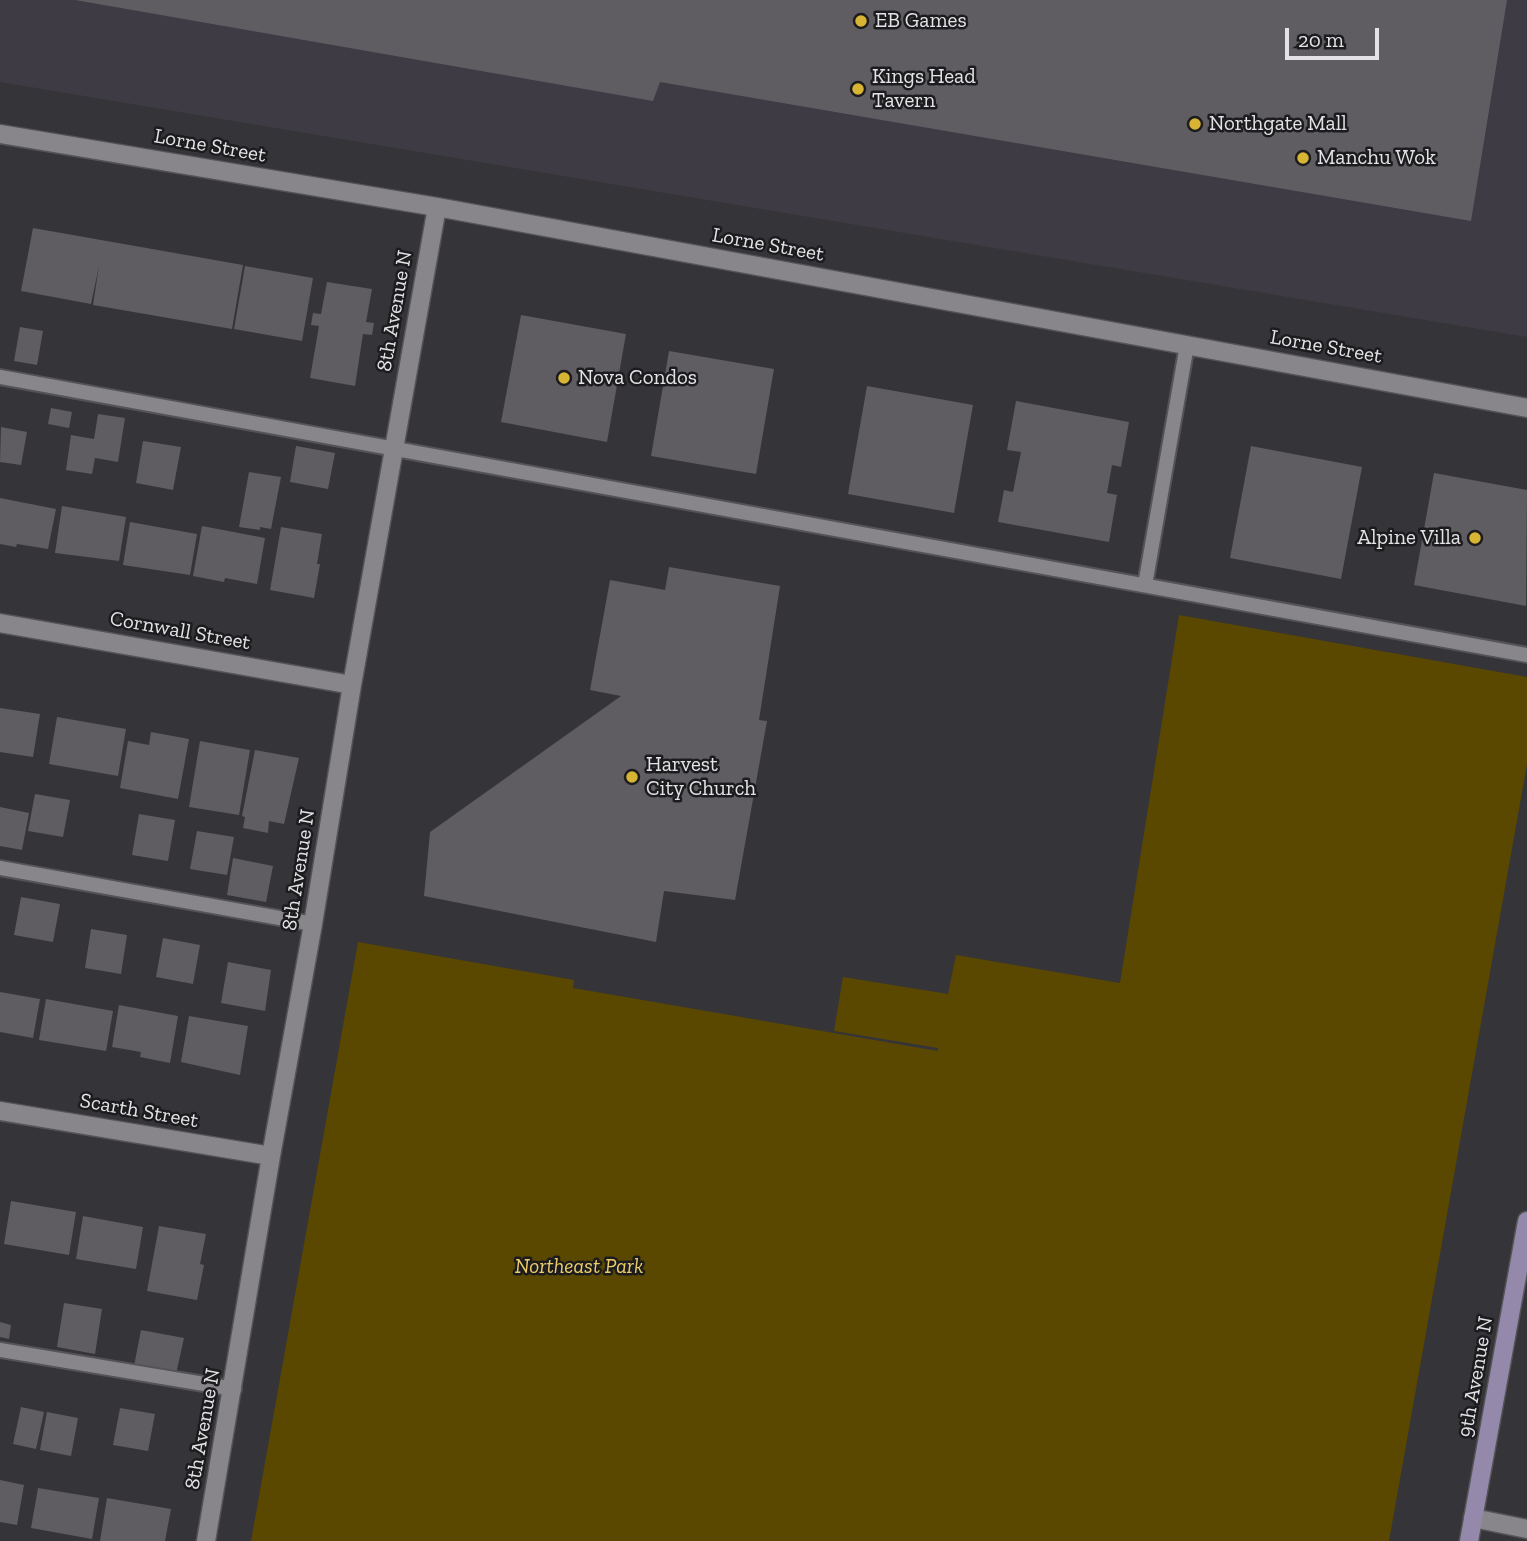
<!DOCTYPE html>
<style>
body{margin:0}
#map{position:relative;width:1527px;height:1541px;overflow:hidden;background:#353438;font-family:"Zilla Slab",serif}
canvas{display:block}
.scale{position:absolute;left:1285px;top:28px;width:94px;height:32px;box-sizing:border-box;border:4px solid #e3e2e5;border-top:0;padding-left:9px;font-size:21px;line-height:24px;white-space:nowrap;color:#e3e2e5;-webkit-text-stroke:5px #1c1c1e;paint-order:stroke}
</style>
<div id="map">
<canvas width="1527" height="1541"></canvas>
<div class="scale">20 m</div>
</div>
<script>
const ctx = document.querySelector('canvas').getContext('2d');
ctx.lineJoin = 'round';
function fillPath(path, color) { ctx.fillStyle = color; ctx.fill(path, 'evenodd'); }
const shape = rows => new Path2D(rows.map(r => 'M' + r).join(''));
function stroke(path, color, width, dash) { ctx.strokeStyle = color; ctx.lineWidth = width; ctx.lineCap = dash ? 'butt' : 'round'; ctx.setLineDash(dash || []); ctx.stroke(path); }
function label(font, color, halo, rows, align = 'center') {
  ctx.font = font + ' "Zilla Slab",serif'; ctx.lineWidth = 5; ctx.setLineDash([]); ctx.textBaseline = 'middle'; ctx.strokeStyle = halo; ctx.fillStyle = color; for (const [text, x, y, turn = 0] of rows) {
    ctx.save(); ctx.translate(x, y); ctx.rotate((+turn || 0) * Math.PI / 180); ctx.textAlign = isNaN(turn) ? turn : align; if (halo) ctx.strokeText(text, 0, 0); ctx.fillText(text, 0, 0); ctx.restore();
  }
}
const built = shape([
 [0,0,1527,0,1527,337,0,82]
]);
const green = shape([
 [1179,615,1527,677,1527,764,1389,1541,251,1541,358,942,574,980,573,988,938,1051,938,1048,834,1031,843,977,948,994,956,955,1120,983]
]);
const building = shape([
 [75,0,1507,0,1471,221,660,82,653,101],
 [33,228,243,265,232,329,93,305,99,266,91,304,21,291],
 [245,266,313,278,302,341,234,329],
 [327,282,372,289,366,322,374,323,372,335,363,334,355,386,310,378,319,326,311,325,313,313,321,314],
 [521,315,626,334,607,442,501,422],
 [20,327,43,331,37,365,14,361],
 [669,351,774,369,756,474,651,456],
 [867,386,973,405,954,513,848,494],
 [1016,401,1129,422,1121,467,1112,465,1107,493,1117,495,1109,542,998,522,1004,490,1013,492,1021,452,1007,450],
 [51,408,72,412,69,428,48,424],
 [98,414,125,418,118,462,95,458,92,474,66,470,71,435,94,439],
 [1,427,27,432,21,465,0,462],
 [143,441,181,447,173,490,136,483],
 [296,446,335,453,328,489,290,482],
 [1251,446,1362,467,1341,579,1230,558],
 [249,472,281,477,271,529,260,527,260,530,239,527],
 [1434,473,1527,490,1526,606,1414,585],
 [0,498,56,509,48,549,17,544,16,547,0,544],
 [62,506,126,517,119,561,55,553],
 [130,522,197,534,190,575,123,565],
 [202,526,265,538,257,584,225,578,224,582,193,576],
 [281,527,322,534,317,564,320,564,314,598,270,590],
 [669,567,780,586,759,720,767,721,735,900,664,891,656,942,424,896,430,832,621,696,590,690,610,580,665,590],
 [0,708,40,714,33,757,0,752],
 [57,717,126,729,118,776,49,764],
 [151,732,189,739,178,799,120,788,128,741,149,745],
 [200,741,250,750,239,815,189,807],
 [255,750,299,758,284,824,269,821,268,833,243,828,245,817,242,816],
 [35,794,70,800,63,837,28,831],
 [0,807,29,813,22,850,0,846],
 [139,814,175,820,168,861,132,855],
 [197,831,234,837,227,875,190,869],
 [233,858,273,866,266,902,227,895],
 [21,897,60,904,53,942,14,935],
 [91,929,127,935,121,974,85,968],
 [163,938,200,945,193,984,156,977],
 [228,962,271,970,265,1011,221,1003],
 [0,992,40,999,33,1038,0,1032],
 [46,999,113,1011,106,1051,39,1040],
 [119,1005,178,1016,170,1063,140,1057,141,1052,112,1047],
 [189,1016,248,1026,240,1075,181,1062],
 [11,1201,76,1212,69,1255,4,1244],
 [83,1216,143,1227,136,1269,76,1259],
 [159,1226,206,1234,200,1264,204,1265,197,1300,147,1291],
 [64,1303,102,1309,95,1354,57,1347],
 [0,1322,11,1325,9,1339,0,1337],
 [141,1330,184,1338,176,1374,134,1366],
 [21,1407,44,1412,36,1449,13,1444],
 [120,1408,155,1414,148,1451,113,1445],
 [47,1412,78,1418,71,1456,40,1450],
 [0,1480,24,1485,17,1525,0,1522],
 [38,1488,99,1498,92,1539,31,1528],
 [107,1498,171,1509,165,1541,100,1541]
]);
const service = shape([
 [0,377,1527,655],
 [1145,585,1187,345],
 [0,868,313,924],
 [0,1350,234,1389]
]);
const minor = shape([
 [0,134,437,207,1527,408],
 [0,623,352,685],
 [0,1111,271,1156],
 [1473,1518,1527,1529],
 [206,1541,271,1156,313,924,352,685,437,207]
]);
const secondary = shape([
 [1469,1541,1527,1221]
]);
const markers = [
 [861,21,7,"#d7b434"],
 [858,89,7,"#d7b434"],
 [1195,124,7,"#d7b434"],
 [1303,158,7,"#d7b434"],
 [564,378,7,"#d7b434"],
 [1475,538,7,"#d7b434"],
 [632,777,7,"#d7b434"]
];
const poiNames = [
 ["EB Games",875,21],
 ["Kings Head",872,77],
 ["Tavern",872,101],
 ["Northgate Mall",1209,124],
 ["Manchu Wok",1317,158],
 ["Nova Condos",578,378],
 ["Alpine Villa",1461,538,"right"],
 ["Harvest",646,765],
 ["City Church",646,789]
];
const streetNames = [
 ["Lorne Street",210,146,10],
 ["Lorne Street",768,245,10],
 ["8th Avenue N",395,311,-80],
 ["Lorne Street",1326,347,10],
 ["Cornwall Street",180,631,10],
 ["8th Avenue N",299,870,-81],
 ["Scarth Street",139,1111,10],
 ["9th Avenue N",1476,1377,-80],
 ["8th Avenue N",203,1429,-80]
];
const parkNames = [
 ["Northeast Park",579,1267]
];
fillPath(built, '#3e3b45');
fillPath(green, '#5a4800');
fillPath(building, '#5f5d62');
stroke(service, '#545356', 18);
stroke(minor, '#545356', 21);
stroke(secondary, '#545356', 21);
stroke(service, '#88868b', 14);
stroke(minor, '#88868b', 18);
stroke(secondary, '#9589ab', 18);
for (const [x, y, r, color] of markers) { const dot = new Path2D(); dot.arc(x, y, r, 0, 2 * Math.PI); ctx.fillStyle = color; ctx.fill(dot); stroke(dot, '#1c1c1e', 2.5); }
label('21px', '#e3e2e5', '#1c1c1e', poiNames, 'left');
label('21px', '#e3e2e5', '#1c1c1e', streetNames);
label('italic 21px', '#eccd69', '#1c1c1e', parkNames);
</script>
